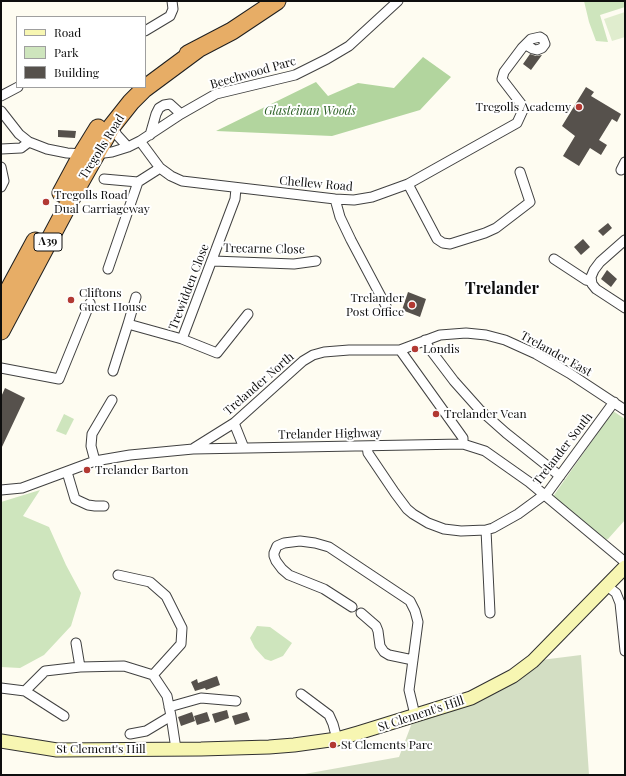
<!DOCTYPE html>
<style>
body{margin:0}
#map{position:relative;width:626px;height:776px;overflow:hidden;background:#fefcf1;font-family:"Playfair Display",serif}
canvas{display:block}
.frame{position:absolute;inset:0;border:2px solid #0e0e0e;pointer-events:none}
.legend{position:absolute;left:16px;top:16px;width:130px;height:72px;box-sizing:border-box;background:#fff;border:1px solid #9f9f9f;margin:0;padding:5px 7px;list-style:none;font-size:12px;color:#0e0e0e}
.legend li{display:flex;align-items:center;gap:8px;height:20px}
.legend b{width:20px;border:1px solid #9f9f9f}
</style>
<div id="map">
<canvas width="626" height="776"></canvas>
<div class="frame"></div>
<ul class="legend">
<li><b style="height:5px;background:#f7f6b2"></b>Road</li>
<li><b style="height:11px;background:#cee5bd"></b>Park</li>
<li><b style="height:11px;background:#56514c"></b>Building</li>
</ul>
</div>
<script>
const ctx = document.querySelector('canvas').getContext('2d');
ctx.lineJoin = 'round';
function fillPath(path, color) { ctx.fillStyle = color; ctx.fill(path, 'evenodd'); }
const shape = rows => new Path2D(rows.map(r => 'M' + r).join(''));
function stroke(path, color, width, dash) { ctx.strokeStyle = color; ctx.lineWidth = width; ctx.lineCap = dash ? 'butt' : 'round'; ctx.setLineDash(dash || []); ctx.stroke(path); }
function label(font, color, halo, rows, align = 'center') {
  ctx.font = font + ' "Playfair Display",serif'; ctx.lineWidth = 4; ctx.setLineDash([]); ctx.textBaseline = 'middle'; ctx.strokeStyle = halo; ctx.fillStyle = color; for (const [text, x, y, turn = 0] of rows) {
    ctx.save(); ctx.translate(x, y); ctx.rotate((+turn || 0) * Math.PI / 180); ctx.textAlign = isNaN(turn) ? turn : align; if (halo) ctx.strokeText(text, 0, 0); ctx.fillText(text, 0, 0); ctx.restore();
  }
}
const green = shape([
 [584,1,625,1,625,7,600,15,608,42,596,41,589,22],
 [613,411,625,419,625,520,608,539,603,541,552,498],
 [64,414,74,419,66,435,56,431],
 [40,490,23,516,49,527,66,565,81,593,71,626,44,655,20,668,1,667,1,502],
 [257,626,270,627,292,643,283,656,271,661,265,659,255,648,250,638]
]);
const forest = shape([
 [423,57,451,77,420,110,332,136,216,131,316,82,328,96,358,83,394,88]
]);
const cemetery = shape([
 [581,655,589,775,299,775,399,757,415,715,471,698,533,661]
]);
const pitch = shape([
 [625,12,625,37,612,41,604,19]
]);
const building = shape([
 [530,54,536,56,542,55,531,70,523,64],
 [586,87,594,92,591,96,621,114,617,122,612,119,599,140,607,145,601,155,590,148,579,166,563,156,575,136,562,126],
 [58,130,76,131,75,138,58,137],
 [608,223,612,228,603,236,598,231],
 [583,239,590,247,581,255,574,247],
 [607,270,617,279,611,287,601,279],
 [408,292,426,299,420,317,402,310],
 [5,388,25,398,1,449,1,397],
 [217,676,220,685,206,690,205,688,195,691,191,682,197,679,198,683],
 [227,710,229,718,215,723,212,714],
 [192,712,195,721,181,726,178,717],
 [207,712,210,721,197,725,194,716],
 [247,712,250,720,235,725,232,716]
]);
const street = shape([
 [145,31,170,16,173,9,172,1],
 [1,96,18,87],
 [1,111,19,134,29,142,47,149,67,153,83,154],
 [112,126,117,135,128,147],
 [150,135,156,114,159,108,164,105,170,104,181,114],
 [140,141,160,168,171,176,182,181,335,199,354,200,372,197,408,184,517,123,523,110,522,105,502,79,504,72,522,48,531,39,540,37,543,39,545,44,542,48,537,50,533,49,526,45],
 [1,149,21,148,29,142],
 [96,154,112,152,128,147,140,141,181,114,216,94,295,75,327,59,349,46,398,1],
 [1,167,4,181,1,187],
 [621,170,625,162],
 [104,179,138,182,160,168],
 [408,184,437,239,443,243,450,244,485,233,496,228,530,202,520,172],
 [335,199,340,217,351,240,386,306],
 [625,240,600,262,594,270,591,277,592,284,596,289,625,308],
 [554,259,586,280,591,281],
 [213,261,294,264,316,261],
 [108,269,138,182],
 [128,324,136,297],
 [182,339,217,353,248,314],
 [425,340,429,348,454,381,479,409,506,433,560,476],
 [400,350,463,438,463,444],
 [1,368,59,379,90,303],
 [113,371,128,324,182,339,235,199,236,188],
 [234,423,244,448],
 [367,446,368,453,395,493,407,509,413,514,428,523,444,529,461,531,486,530,493,528,518,514,548,492,614,402],
 [194,448,234,423,303,361,313,355,324,352,349,350,400,350,440,335,466,333,486,335,505,340,536,354,569,373,625,410],
 [95,461,91,446,92,434,112,400],
 [67,472,75,499,88,505,95,506,104,506],
 [1,490,22,488,95,461,130,455,193,449,463,444,485,451,529,482,625,562],
 [486,530,490,613],
 [118,575,150,582,166,596,182,628,181,644,153,675],
 [607,586,616,593,620,603,625,651],
 [352,607,324,589,289,575,282,569,276,561,274,556,274,553,277,546,284,543,300,541,315,543,329,547,410,601,415,611,418,622,409,690,415,715],
 [361,613,376,626,378,631,380,646,384,652,389,655,413,660],
 [76,643,80,667],
 [1,688,25,691,45,671,80,667,124,666,153,675,167,696,171,716,176,749],
 [25,691,64,716],
 [301,694,329,715,333,724,337,739],
 [169,707,201,698,236,701],
 [130,734,146,731,171,716]
]);
const secondary = shape([
 [1,741,57,750,201,749,269,747,294,745,337,739,358,733,471,698,513,676,533,661,625,567]
]);
const highway = shape([
 [188,54,232,31,277,1],
 [61,193,82,154,98,128],
 [1,304,35,241],
 [1,331,77,188,112,126,131,102,144,89,198,49]
]);
const markers = [
 [579,107,4,"#b23933"],
 [46,202,4,"#b23933"],
 [71,300,4,"#b23933"],
 [412,305,4,"#b23933"],
 [415,349,4,"#b23933"],
 [436,414,4,"#b23933"],
 [87,470,4,"#b23933"],
 [333,745,4,"#b23933"]
];
const shields = [
 [48,242,28]
];
const shieldNames = [
 ["A39",48,242]
];
const streetNames = [
 ["Beechwood Parc",253,73,-16],
 ["Tregolls Road",102,147,-58],
 ["Chellew Road",316,184,5],
 ["Trecarne Close",264,249,1],
 ["Trewidden Close",189,287,-69],
 ["Trelander East",556,354,29],
 ["Trelander North",259,384,-41],
 ["Trelander Highway",330,434,-1],
 ["Trelander South",563,449,-52],
 ["St Clement's Hill",421,714,-18],
 ["St Clement's Hill",101,749]
];
const poiNames = [
 ["Tregolls Academy",571,107,"right"],
 ["Tregolls Road",54,195],
 ["Dual Carriageway",54,209],
 ["Cliftons",79,293],
 ["Guest House",79,307],
 ["Trelander",404,298,"right"],
 ["Post Office",404,312,"right"],
 ["Londis",423,349],
 ["Trelander Vean",444,414],
 ["Trelander Barton",95,470],
 ["St Clements Parc",341,745]
];
const parkNames = [
 ["Glasteinan Woods",310,111]
];
const districtNames = [
 ["Trelander",502,289]
];
fillPath(green, '#cee5bd');
fillPath(forest, '#b2d59e');
fillPath(cemetery, '#d3dec3');
fillPath(pitch, '#e0edce');
fillPath(building, '#56514c');
stroke(street, '#414141', 11);
stroke(secondary, '#303030', 15);
stroke(highway, '#1f1f1f', 19);
stroke(street, '#fff', 9);
stroke(secondary, '#f7f6b2', 13);
stroke(highway, '#e7ad66', 17);
for (const [x, y, r, color] of markers) { const dot = new Path2D(); dot.arc(x, y, r, 0, 2 * Math.PI); ctx.fillStyle = color; ctx.fill(dot); stroke(dot, '#fff', 1.5); }
for (const [x, y, w] of shields) { const box = new Path2D(); box.roundRect(x - w / 2, y - 9, w, 18, 3); ctx.fillStyle = '#fff'; ctx.fill(box); stroke(box, '#0e0e0e', 1); }
label('bold 11px', '#0e0e0e', null, shieldNames);
label('12px', '#0e0e0e', '#fff', streetNames);
label('12px', '#0e0e0e', '#fff', poiNames, 'left');
label('italic 12px', '#2b6024', '#fff', parkNames);
label('bold 16px', '#0e0e0e', '#fff', districtNames);
</script>
